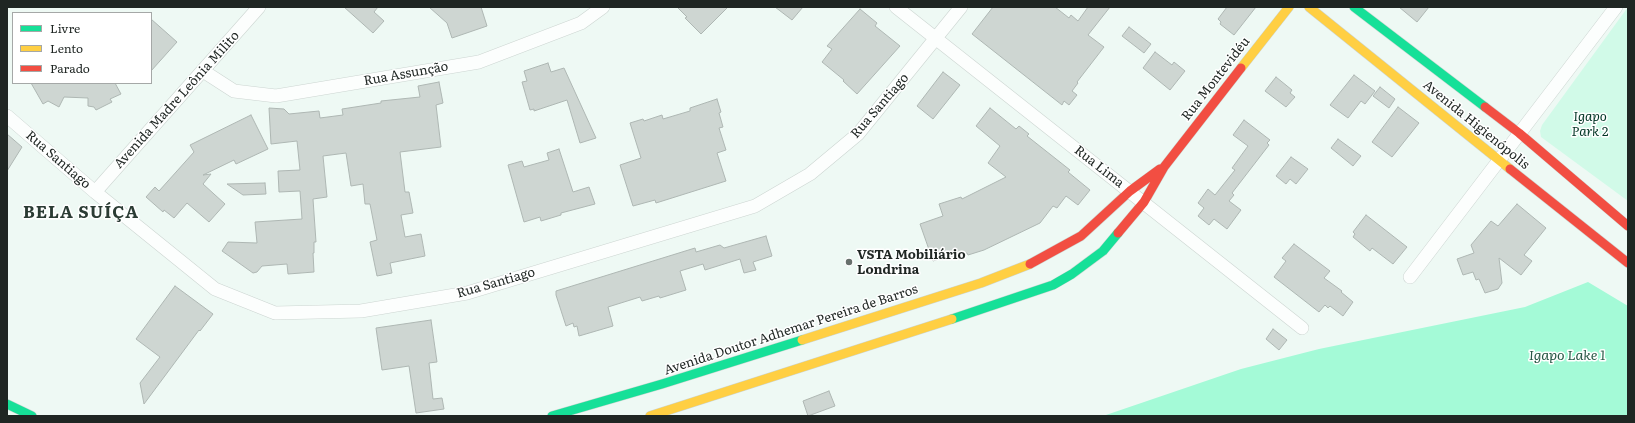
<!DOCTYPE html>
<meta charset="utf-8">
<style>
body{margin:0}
#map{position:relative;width:1635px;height:423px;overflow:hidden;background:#eef9f4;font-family:Literata,serif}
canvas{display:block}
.frame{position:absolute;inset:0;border:8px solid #1f2623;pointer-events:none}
.legend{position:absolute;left:12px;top:12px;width:140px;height:72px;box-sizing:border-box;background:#fff;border:1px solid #a5a8a7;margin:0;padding:5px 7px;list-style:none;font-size:12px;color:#1f2623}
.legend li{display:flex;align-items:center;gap:8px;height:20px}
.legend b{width:20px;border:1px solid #a5a8a7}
</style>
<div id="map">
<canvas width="1635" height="423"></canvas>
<div class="frame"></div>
<ul class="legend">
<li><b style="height:5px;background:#16e098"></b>Livre</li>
<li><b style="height:5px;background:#ffcf43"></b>Lento</li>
<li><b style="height:5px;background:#f24e42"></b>Parado</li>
</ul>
</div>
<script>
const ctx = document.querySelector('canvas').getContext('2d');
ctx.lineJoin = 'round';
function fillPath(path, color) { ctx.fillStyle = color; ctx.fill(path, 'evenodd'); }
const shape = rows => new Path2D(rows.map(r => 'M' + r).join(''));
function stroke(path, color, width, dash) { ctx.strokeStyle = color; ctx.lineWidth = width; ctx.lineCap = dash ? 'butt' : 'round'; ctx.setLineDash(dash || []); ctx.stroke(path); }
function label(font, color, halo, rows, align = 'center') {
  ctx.font = font + ' Literata,serif'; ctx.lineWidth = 3; ctx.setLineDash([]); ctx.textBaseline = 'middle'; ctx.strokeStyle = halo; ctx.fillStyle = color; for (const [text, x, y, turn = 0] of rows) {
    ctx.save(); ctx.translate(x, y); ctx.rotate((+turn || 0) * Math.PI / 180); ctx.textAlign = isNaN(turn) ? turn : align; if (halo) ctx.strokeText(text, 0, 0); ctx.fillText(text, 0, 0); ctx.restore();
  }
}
const green = shape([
 [1628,7,1628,201,1541,137,1540,131,1542,125]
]);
const water = shape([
 [1588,282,1628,306,1628,416,1103,416,1241,369,1319,349,1525,307]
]);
const building = shape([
 [344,7,378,7,374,12,384,21,373,33,344,7],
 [429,7,481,7,487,26,452,38,447,23,429,7],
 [677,7,728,7,701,34,685,18,687,17,677,7],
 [775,7,803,7,792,20,775,7],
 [993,7,1055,7,1069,18,1071,15,1078,21,1088,7,1110,7,1088,35,1104,47,1077,82,1078,83,1072,91,1077,95,1069,105,1064,101,1062,105,972,34,993,7],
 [1227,7,1256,7,1234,35,1220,24,1221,22,1218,19,1227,7],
 [1399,7,1429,7,1417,22,1399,7],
 [860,9,877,23,875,26,900,46,857,94,843,81,844,80,822,62,832,49,827,46,860,9],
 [151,19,177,42,151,71,151,19],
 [1129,27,1151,44,1144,53,1122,36,1129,27],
 [1155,52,1172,65,1174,62,1185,71,1170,90,1143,68,1155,52],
 [548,63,551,72,564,68,596,138,580,143,567,100,534,111,534,109,530,110,522,82,527,81,524,71,548,63],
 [943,72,960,85,933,119,917,106,943,72],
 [1354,75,1375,91,1365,104,1361,101,1348,118,1330,105,1354,75],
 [1276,77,1292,90,1290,93,1295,97,1286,107,1265,91,1276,77],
 [439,82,443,103,436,105,441,147,400,152,405,192,409,192,413,213,401,215,405,237,421,234,425,256,390,263,392,273,377,276,370,242,377,240,370,204,365,204,363,184,351,186,346,153,323,156,327,197,313,199,316,242,314,242,314,253,313,253,314,272,288,274,287,264,262,266,257,272,253,273,222,251,228,242,257,243,255,222,302,219,300,191,279,192,278,171,300,170,297,141,271,144,269,108,284,109,289,114,319,111,320,118,343,115,342,109,381,103,381,101,420,97,418,86,439,82],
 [31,83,115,83,121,94,110,99,112,102,96,110,94,107,88,106,88,98,64,97,59,107,48,101,43,104,31,83],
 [1380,87,1395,99,1389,108,1373,96,1380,87],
 [717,99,721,112,719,113,723,127,719,128,726,150,717,153,726,181,656,203,655,200,633,206,620,165,641,158,630,123,643,119,644,121,662,115,663,119,690,111,690,108,717,99],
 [1398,107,1419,123,1392,157,1372,142,1398,107],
 [990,108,1016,129,1019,126,1029,134,1027,136,1070,170,1068,172,1090,190,1078,205,1066,196,1057,208,1053,206,1040,223,984,250,968,255,967,253,948,259,947,256,933,261,920,224,943,216,939,204,961,197,962,199,1006,177,988,163,1000,146,976,126,990,108],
 [251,115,268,149,236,164,234,160,203,175,211,174,203,184,225,204,209,222,187,203,174,218,164,210,163,212,146,197,155,187,159,191,194,152,190,145,251,115],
 [1244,120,1270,140,1267,143,1269,145,1232,193,1234,195,1229,201,1241,210,1227,229,1214,219,1209,225,1198,216,1204,208,1198,203,1208,189,1215,195,1235,170,1232,168,1248,146,1233,135,1244,120],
 [7,134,22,147,7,171,7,134],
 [1338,139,1361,156,1353,166,1331,148,1338,139],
 [559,149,573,192,589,187,595,204,561,213,561,215,541,221,540,217,524,222,508,165,522,161,524,167,549,160,547,153,559,149],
 [1291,157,1308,169,1296,184,1290,179,1286,184,1276,176,1291,157],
 [265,183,266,194,243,195,227,184,265,183],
 [1517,204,1546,228,1524,255,1532,261,1521,275,1499,258,1502,283,1498,289,1485,293,1479,279,1476,280,1473,272,1463,275,1457,259,1474,253,1471,245,1491,221,1498,226,1517,204],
 [1366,215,1407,247,1393,264,1372,248,1370,251,1353,237,1355,234,1353,232,1366,215],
 [766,236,772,256,753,262,756,270,744,273,740,259,705,270,703,264,680,271,686,290,660,298,659,296,642,301,640,297,608,307,613,326,579,336,577,326,574,327,573,323,566,326,556,295,556,291,695,248,696,252,720,245,724,248,766,236],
 [1294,244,1330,271,1324,278,1342,291,1341,292,1353,302,1343,316,1330,306,1328,308,1325,305,1319,312,1274,277,1286,261,1282,258,1294,244],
 [175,286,213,314,200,331,199,330,144,404,140,383,160,357,136,339,175,286],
 [431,320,437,362,429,363,433,399,442,398,444,409,416,413,409,366,382,370,376,328,431,320],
 [1273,329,1287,340,1279,350,1266,339,1273,329],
 [829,391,835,406,808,416,803,401,829,391]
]);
const street = shape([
 [896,7,1302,328],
 [203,71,234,91,276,96,479,62,581,23,603,7],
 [7,116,95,192,215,289,275,313,361,311,467,293,755,206,810,174,858,134,961,7],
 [95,192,259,7],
 [1410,277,1616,7]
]);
const fast = shape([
 [1354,7,1485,107],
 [952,319,1053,285,1072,274,1103,251,1118,233],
 [7,404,32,416],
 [552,416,662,384,802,340]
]);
const slow = shape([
 [1309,7,1510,169],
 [1241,68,1289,7],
 [802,340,981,283,1030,264],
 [650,416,952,319]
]);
const jam = shape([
 [1485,107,1519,133,1628,226],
 [1510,169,1628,263],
 [1118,233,1144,202,1164,167,1241,68],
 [1030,264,1081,236,1130,191,1160,169]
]);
const markers = [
 [849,262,4,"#67706c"]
];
const streetNames = [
 ["Rua Assunção",406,74,-10],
 ["Rua Montevidéu",1216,79,-52],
 ["Avenida Madre Leônia Milito",177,100,-48],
 ["Rua Santiago",880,106,-49],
 ["Avenida Higienópolis",1476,125,39],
 ["Rua Santiago",58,160,41],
 ["Rua Lima",1099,167,38],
 ["Rua Santiago",496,283,-16],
 ["Avenida Doutor Adhemar Pereira de Barros",791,330,-18]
];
const parkNames = [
 ["Igapo",1590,117],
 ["Park 2",1590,132]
];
const poiNames = [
 ["VSTA Mobiliário",857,255],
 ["Londrina",857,270]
];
const waterNames = [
 ["Igapo Lake 1",1567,356]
];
const districtNames = [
 ["BELA SUÍÇA",81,213]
];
fillPath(green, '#d1fae8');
fillPath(water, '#a4fad7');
fillPath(building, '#ced6d2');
stroke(building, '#aeb7b3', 1);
stroke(street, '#ccd5d1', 14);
stroke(fast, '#ccd5d1', 10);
stroke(slow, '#ccd5d1', 10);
stroke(jam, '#ccd5d1', 10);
stroke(street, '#fcfefd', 13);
stroke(fast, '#16e098', 9);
stroke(slow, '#ffcf43', 9);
stroke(jam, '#f24e42', 9);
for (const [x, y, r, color] of markers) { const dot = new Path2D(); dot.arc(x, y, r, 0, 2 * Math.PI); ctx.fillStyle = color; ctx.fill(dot); stroke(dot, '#fff', 1.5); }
label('13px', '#1f2623', '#fff', streetNames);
label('italic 13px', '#003524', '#fff', parkNames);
label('bold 13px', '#1f2623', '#fff', poiNames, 'left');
label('italic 14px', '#285946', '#fff', waterNames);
ctx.letterSpacing = '1px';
label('bold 17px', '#2b3c34', '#fff', districtNames);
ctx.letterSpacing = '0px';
</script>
